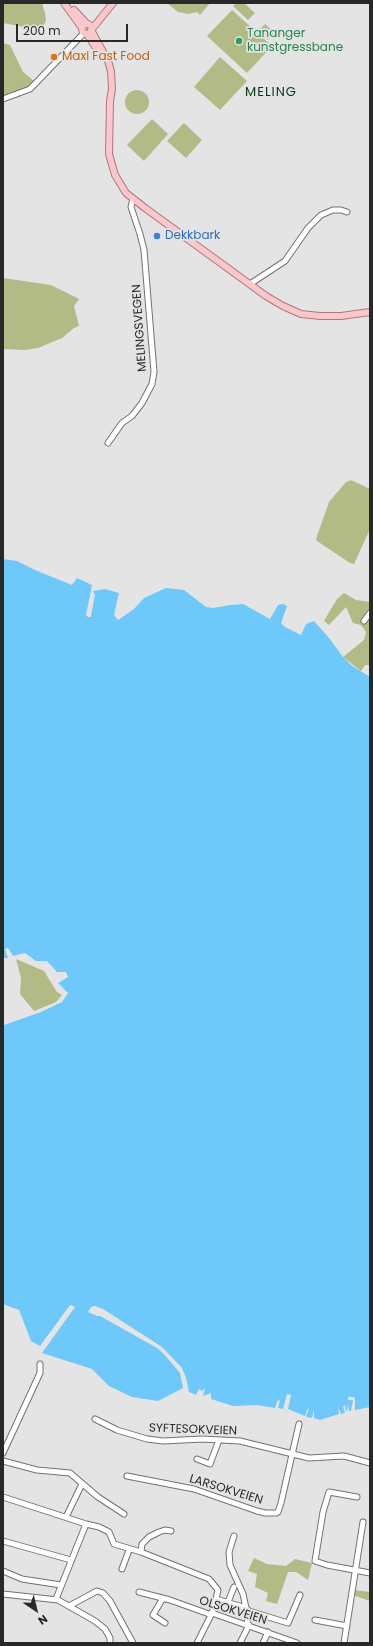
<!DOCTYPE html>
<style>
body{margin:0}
#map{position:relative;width:373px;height:1646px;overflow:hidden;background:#e4e4e5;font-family:Poppins,sans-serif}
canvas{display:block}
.frame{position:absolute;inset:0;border:4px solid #272828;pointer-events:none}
.north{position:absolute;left:16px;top:1590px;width:40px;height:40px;-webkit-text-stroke:3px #e4e4e5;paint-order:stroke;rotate:145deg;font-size:11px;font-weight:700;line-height:16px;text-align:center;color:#272828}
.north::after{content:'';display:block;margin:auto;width:14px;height:18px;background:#272828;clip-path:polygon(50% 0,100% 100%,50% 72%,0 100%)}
.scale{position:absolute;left:16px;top:24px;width:112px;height:18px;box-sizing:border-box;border:2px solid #272828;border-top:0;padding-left:5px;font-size:12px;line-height:14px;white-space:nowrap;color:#272828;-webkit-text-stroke:3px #e4e4e5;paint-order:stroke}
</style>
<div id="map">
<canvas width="373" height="1646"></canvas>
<div class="frame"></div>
<div class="north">N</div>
<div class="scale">200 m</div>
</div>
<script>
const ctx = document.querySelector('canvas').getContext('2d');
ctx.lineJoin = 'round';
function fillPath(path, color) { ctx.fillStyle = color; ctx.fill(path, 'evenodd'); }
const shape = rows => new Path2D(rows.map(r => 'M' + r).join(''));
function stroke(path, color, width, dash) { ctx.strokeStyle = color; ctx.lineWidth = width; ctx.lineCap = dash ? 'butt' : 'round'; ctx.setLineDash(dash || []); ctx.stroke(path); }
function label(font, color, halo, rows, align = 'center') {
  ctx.font = font + ' Poppins,sans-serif'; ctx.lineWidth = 3.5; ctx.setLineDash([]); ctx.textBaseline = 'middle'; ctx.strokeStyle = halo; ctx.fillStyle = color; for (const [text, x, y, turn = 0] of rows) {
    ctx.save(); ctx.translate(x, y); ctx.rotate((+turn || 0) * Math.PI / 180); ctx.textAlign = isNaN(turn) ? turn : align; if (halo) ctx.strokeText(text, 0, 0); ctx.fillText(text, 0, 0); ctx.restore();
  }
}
const green = shape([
 [3,3,42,3,45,13,46,20,44,25,36,29,3,23],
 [167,3,210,3,200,15,197,12,188,14,178,12],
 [236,3,244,3,255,13,248,20,233,6],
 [232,10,272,46,247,73,207,36],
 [265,24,275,33,268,40,258,31],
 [3,43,10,45,23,72,34,81,27,89,3,96],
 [220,57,247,81,220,110,194,87],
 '125 102a12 12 0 1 1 24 0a12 12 0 1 1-24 0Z',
 [152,119,168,134,144,161,127,145],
 [184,123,202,140,186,158,167,141],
 [3,278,51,285,79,299,74,306,79,326,74,328,62,338,38,348,25,350,3,349],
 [351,480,370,489,370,529,354,564,350,563,317,541,316,539,329,502,346,482],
 [344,593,356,600,370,602,370,665,365,665,361,671,343,657,364,640,366,632,361,625,353,623,346,607,329,625,324,621,337,599],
 [16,959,44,971,57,992,62,995,56,1002,34,1011,20,994,21,978],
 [254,1558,267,1564,286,1566,295,1559,312,1563,308,1580,296,1572,288,1572,277,1604,266,1601,268,1593,255,1587,257,1574,248,1571],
 [354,1590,370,1592,370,1601,353,1595]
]);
const water = shape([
 [3,559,17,561,35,570,72,585,77,578,92,585,86,615,88,617,91,617,92,610,95,595,93,591,105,589,119,593,114,615,118,620,134,609,144,598,166,588,184,590,206,607,213,608,230,605,243,604,270,619,278,605,283,604,287,606,281,623,285,627,301,635,306,624,314,621,329,638,343,657,351,665,370,677,370,1407,355,1410,355,1399,354,1397,348,1397,348,1400,353,1400,351,1411,349,1411,348,1404,347,1411,346,1411,345,1405,343,1406,345,1413,341,1414,338,1407,339,1414,320,1420,314,1418,314,1409,312,1418,306,1417,309,1408,307,1410,305,1416,288,1409,291,1395,287,1394,283,1409,278,1408,280,1401,278,1400,275,1408,257,1405,233,1406,211,1399,211,1393,203,1396,205,1388,202,1391,199,1389,196,1395,189,1392,186,1378,182,1368,162,1347,103,1309,95,1306,91,1307,88,1312,97,1316,100,1316,157,1348,164,1354,180,1373,183,1388,158,1401,132,1397,109,1386,92,1369,42,1353,75,1307,70,1305,40,1346,31,1341,19,1310,3,1304,3,1027,4,1025,41,1012,62,1002,68,993,58,983,68,977,66,972,57,972,47,961,36,961,25,953,13,956,8,948,5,949,8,958,3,958]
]);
const minor = shape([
 [3,99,30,89,84,33],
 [250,284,285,261,308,228,321,215,333,210,341,210,347,212],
 [108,443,122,423,132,416,142,403,152,384,154,372,144,250,140,234,131,207,133,199],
 [364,621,370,613],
 [95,1419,117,1430,147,1439,163,1441,202,1439,240,1441,309,1458,344,1456,370,1463],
 [3,1453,40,1373,40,1364],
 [197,1459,210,1464,219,1440],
 [3,1461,37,1470,70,1473,98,1497,124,1514],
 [127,1476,194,1489,257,1511,265,1513,276,1513,278,1512,281,1503,299,1424],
 [3,1497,86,1524,99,1527,109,1532,114,1544,141,1552,209,1579,218,1590,216,1599,212,1613,197,1643],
 [357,1497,329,1492,323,1512,315,1561,327,1565,370,1573],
 [66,1517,82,1484],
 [234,1536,229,1552,230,1565,243,1594,246,1608,249,1611,247,1624],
 [3,1541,71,1560],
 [141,1552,142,1544,149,1537,159,1532,165,1530,171,1531],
 [122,1569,129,1550],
 [3,1571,22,1579,61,1585],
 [139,1592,170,1600,209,1614,212,1613,297,1643],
 [3,1594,58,1600,95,1621,105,1629,110,1638,110,1643],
 [163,1598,153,1615,165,1623],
 [56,1599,86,1524],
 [216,1599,246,1608],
 [228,1602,234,1587],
 [69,1606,97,1591,103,1593,110,1601,133,1643],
 [249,1611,288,1623,300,1595],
 [315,1620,347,1626],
 [240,1643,249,1625],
 [263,1643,268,1632],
 [344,1643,363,1522]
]);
const major = shape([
 [64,3,82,28],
 [74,10,87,24],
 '82 29a5 5 0 1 1 10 0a5 5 0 1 1-10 0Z',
 [92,29,113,3],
 [91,30,108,61,111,71,112,89,110,101,109,154,115,175,126,193,145,208,266,296,283,306,301,314,320,316,341,316,370,312],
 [87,34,100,54]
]);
const markers = [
 [239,41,4,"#2e9e5b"],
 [54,57,4,"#e8710a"],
 [157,236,4,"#3f7fe0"]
];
const leisureNames = [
 ["Tananger",247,34],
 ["kunstgressbane",247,48]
];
const foodNames = [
 ["Maxi Fast Food",62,57]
];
const shopNames = [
 ["Dekkbark",165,236]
];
const streetNames = [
 ["MELINGSVEGEN",140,328,-94],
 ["SYFTESOKVEIEN",193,1430,2],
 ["LARSOKVEIEN",226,1490,17],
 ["OLSOKVEIEN",233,1611,17]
];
const neighbourhoodNames = [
 ["MELING",271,93]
];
fillPath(green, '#b2bb86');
fillPath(water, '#6fc8fa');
stroke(minor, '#727273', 7);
stroke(major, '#ae777b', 8);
stroke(minor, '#fff', 5);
stroke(major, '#fac7ca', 6);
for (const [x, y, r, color] of markers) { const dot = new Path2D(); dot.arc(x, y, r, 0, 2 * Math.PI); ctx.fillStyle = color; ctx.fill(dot); stroke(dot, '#e4e4e5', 1.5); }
label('12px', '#27864d', '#e4e4e5', leisureNames, 'left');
label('12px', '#c56008', '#e4e4e5', foodNames, 'left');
label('12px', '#366cbe', '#e4e4e5', shopNames, 'left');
label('12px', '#272828', '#e4e4e5', streetNames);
ctx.letterSpacing = '1px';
label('13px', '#043917', '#e4e4e5', neighbourhoodNames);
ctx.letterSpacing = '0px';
</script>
